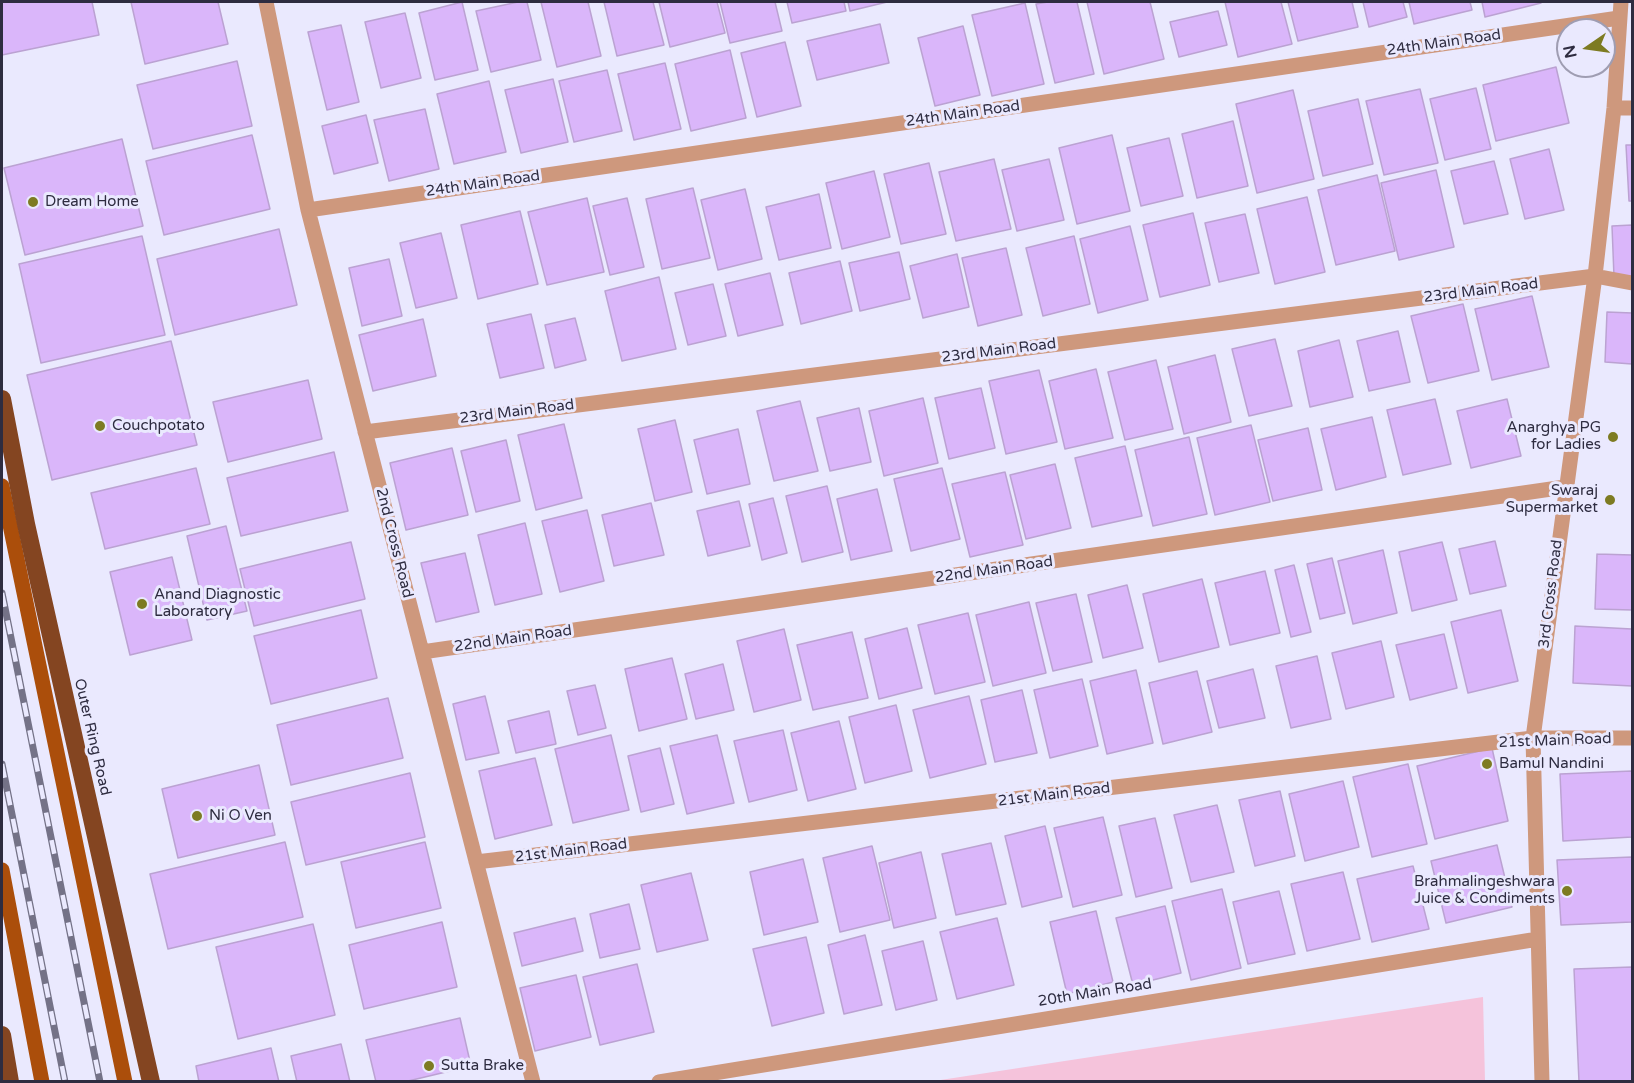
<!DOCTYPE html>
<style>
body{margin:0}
#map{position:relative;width:1634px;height:1083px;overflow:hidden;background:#eae9fe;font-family:"Varela Round",sans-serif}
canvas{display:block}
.frame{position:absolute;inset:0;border:3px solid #2e2c40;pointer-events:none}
.north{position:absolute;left:1556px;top:18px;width:60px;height:60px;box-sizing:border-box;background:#eae9fe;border:2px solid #9f9db2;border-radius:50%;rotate:257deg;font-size:16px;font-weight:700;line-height:24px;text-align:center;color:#2e2c40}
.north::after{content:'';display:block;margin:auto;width:21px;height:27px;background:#7d7b22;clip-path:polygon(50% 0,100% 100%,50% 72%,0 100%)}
</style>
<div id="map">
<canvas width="1634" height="1083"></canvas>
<div class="frame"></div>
<div class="north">N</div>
</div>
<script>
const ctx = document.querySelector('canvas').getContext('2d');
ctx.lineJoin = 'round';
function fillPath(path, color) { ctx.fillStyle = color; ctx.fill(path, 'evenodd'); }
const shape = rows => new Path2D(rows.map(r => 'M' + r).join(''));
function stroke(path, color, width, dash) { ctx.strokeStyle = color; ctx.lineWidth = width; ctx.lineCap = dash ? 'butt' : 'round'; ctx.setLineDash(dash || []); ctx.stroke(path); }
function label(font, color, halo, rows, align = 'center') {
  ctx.font = font + ' "Varela Round",sans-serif'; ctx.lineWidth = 6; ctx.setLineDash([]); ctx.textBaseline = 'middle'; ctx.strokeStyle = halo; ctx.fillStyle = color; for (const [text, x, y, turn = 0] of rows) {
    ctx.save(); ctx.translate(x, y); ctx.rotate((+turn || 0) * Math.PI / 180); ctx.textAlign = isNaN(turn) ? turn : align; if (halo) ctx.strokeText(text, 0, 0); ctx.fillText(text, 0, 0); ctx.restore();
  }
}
const green = shape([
 [1483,997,1485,1081,934,1081]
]);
const building = shape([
 [2,2,92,2,99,35,2,55,2,2],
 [131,2,218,2,228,44,145,64,131,2],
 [462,2,478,70,435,80,419,13,462,2],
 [518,2,527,2,541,60,491,72,476,11,518,2],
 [541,2,588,2,601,56,557,67,541,2],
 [604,2,653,2,664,45,617,56,604,2],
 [659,2,717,2,725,33,670,47,659,2],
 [720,2,775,2,782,31,730,43,720,2],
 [787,2,844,2,846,11,792,23,787,2],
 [848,2,887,2,850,11,848,2],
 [1048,2,1077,2,1094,74,1055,83,1036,4,1048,2],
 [1087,2,1150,2,1164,59,1104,74,1087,2],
 [1225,2,1281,2,1292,44,1238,57,1225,2],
 [1288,2,1352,2,1358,27,1298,41,1288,2],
 [1363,2,1403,2,1407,17,1369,27,1363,2],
 [1409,2,1470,2,1472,10,1414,24,1409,2],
 [1482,2,1540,2,1541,3,1485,17,1482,2],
 [1025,3,1044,84,992,96,972,15,1025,3],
 [1218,11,1227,45,1179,57,1170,22,1218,11],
 [405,13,421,78,381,88,365,22,405,13],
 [880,24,889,63,817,80,807,41,880,24],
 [341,25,359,102,327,110,308,32,341,25],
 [963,26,980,95,935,106,918,38,963,26],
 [785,42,801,106,757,117,741,53,785,42],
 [730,50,746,118,691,131,675,64,730,50],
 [237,61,252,126,153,149,137,85,237,61],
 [665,63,681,129,634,140,618,74,665,63],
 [1556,67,1569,123,1496,141,1483,85,1556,67],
 [607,70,622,131,574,142,559,81,607,70],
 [553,79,568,142,521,153,505,90,553,79],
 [489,81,506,152,454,164,437,94,489,81],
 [1476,88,1491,149,1445,160,1430,99,1476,88],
 [1420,89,1438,163,1384,175,1366,101,1420,89],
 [1293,90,1314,179,1257,193,1236,104,1293,90],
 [1358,99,1373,164,1323,176,1308,111,1358,99],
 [425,109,439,169,389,181,374,120,425,109],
 [366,115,378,163,334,174,322,126,366,115],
 [1233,121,1248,186,1197,198,1182,134,1233,121],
 [252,135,270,209,164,235,146,161,252,135],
 [1112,135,1130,211,1077,224,1059,148,1112,135],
 [1169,138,1183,196,1141,206,1127,148,1169,138],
 [122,139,143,226,25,255,4,168,122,139],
 [1626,145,1632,145,1632,201,1629,201,1626,145],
 [1549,149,1564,210,1525,219,1510,159,1549,149],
 [994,159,1011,229,956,241,939,172,994,159],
 [1049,159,1064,220,1017,231,1002,170,1049,159],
 [1494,161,1508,214,1464,224,1451,171,1494,161],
 [929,163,946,234,901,244,884,174,929,163],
 [1436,170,1454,247,1399,260,1381,183,1436,170],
 [874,171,890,237,842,249,826,183,874,171],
 [1377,175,1395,251,1336,265,1318,190,1377,175],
 [693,188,710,258,662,269,646,199,693,188],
 [745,189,762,259,718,270,701,200,745,189],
 [819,194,831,248,779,260,766,207,819,194],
 [1307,197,1325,272,1275,284,1257,209,1307,197],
 [587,198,604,272,547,285,528,212,587,198],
 [627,198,644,267,610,275,593,206,627,198],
 [520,211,538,284,478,299,461,225,520,211],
 [1193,213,1210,285,1160,297,1143,225,1193,213],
 [1245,214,1259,273,1219,282,1205,223,1245,214],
 [1632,225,1632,276,1614,277,1612,226,1632,225],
 [1130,226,1148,300,1098,313,1080,239,1130,226],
 [279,229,297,305,175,335,157,259,279,229],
 [441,233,457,298,416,308,400,243,441,233],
 [142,236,165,335,41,363,19,264,142,236],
 [1074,236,1090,304,1043,316,1026,248,1074,236],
 [1006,248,1022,315,978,326,962,258,1006,248],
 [899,252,910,299,860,311,849,263,899,252],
 [957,254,969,307,923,318,910,266,957,254],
 [389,259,402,316,362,326,349,268,389,259],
 [840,261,852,311,801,324,789,273,840,261],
 [770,273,783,325,738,336,725,284,770,273],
 [659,277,676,349,622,361,605,291,659,277],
 [713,284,726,336,688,345,675,293,713,284],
 [1532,296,1549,367,1492,380,1475,309,1532,296],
 [1463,304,1479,371,1428,383,1411,316,1463,304],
 [1607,312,1632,313,1632,364,1605,362,1607,312],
 [531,314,544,368,500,378,487,324,531,314],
 [575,318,586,360,555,368,545,325,575,318],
 [423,319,436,376,373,391,359,335,423,319],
 [1398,331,1410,382,1369,391,1357,341,1398,331],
 [1275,339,1292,406,1249,416,1232,349,1275,339],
 [1339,340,1353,397,1310,407,1298,351,1339,340],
 [171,341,197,445,52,480,27,375,171,341],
 [1215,355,1231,422,1184,434,1168,367,1215,355],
 [1156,360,1173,429,1125,440,1108,372,1156,360],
 [1096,369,1113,438,1065,449,1049,381,1096,369],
 [1039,370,1057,442,1006,454,989,381,1039,370],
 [308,380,322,439,228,462,213,402,308,380],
 [981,388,995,448,949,459,935,398,981,388],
 [923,398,938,463,884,476,869,411,923,398],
 [1435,399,1451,464,1403,475,1387,410,1435,399],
 [1507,399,1521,456,1471,468,1457,411,1507,399],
 [800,401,818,471,774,481,757,411,800,401],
 [859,408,871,462,830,471,817,418,859,408],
 [1372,417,1386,477,1336,490,1321,429,1372,417],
 [675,420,692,492,655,501,638,429,675,420],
 [564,424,582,498,536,510,518,435,564,424],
 [1251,425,1270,502,1215,515,1197,438,1251,425],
 [1308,428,1322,490,1273,501,1258,440,1308,428],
 [738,429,750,484,707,494,694,440,738,429],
 [1189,437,1207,514,1153,526,1135,450,1189,437],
 [506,440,520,501,476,512,461,451,506,440],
 [1125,446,1142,516,1092,527,1075,458,1125,446],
 [452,448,468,515,406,530,390,463,452,448],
 [334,452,348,511,241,536,227,478,334,452],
 [1055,464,1071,528,1026,539,1010,475,1055,464],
 [196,468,210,524,105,549,91,493,196,468],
 [942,468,960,539,911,551,894,479,942,468],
 [1005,472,1023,545,970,557,952,484,1005,472],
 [827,486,843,552,802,562,786,496,827,486],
 [877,489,892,551,851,560,837,499,877,489],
 [773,498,787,553,762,560,749,504,773,498],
 [739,501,750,546,708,556,697,511,739,501],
 [651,503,664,555,614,566,602,515,651,503],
 [587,510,604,581,560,592,542,521,587,510],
 [525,523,542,594,495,605,478,535,525,523],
 [226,526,247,611,207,620,187,536,226,526],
 [1495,541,1506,586,1470,594,1459,549,1495,541],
 [351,542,365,599,254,626,240,569,351,542],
 [1442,542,1457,600,1412,611,1399,552,1442,542],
 [1383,550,1397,613,1353,624,1338,561,1383,550],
 [465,553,479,612,436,622,421,563,465,553],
 [1597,554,1632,555,1632,610,1595,609,1597,554],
 [172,557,192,640,130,655,110,572,172,557],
 [1332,558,1345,613,1320,619,1307,564,1332,558],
 [1294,565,1311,632,1291,637,1275,570,1294,565],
 [1265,571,1280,633,1230,645,1215,583,1265,571],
 [1202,579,1219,647,1159,662,1143,594,1202,579],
 [1127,585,1143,648,1103,658,1088,595,1127,585],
 [1076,594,1092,662,1053,671,1036,603,1076,594],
 [1029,602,1046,673,993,686,976,615,1029,602],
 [361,610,377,678,271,704,254,636,361,610],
 [1501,610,1518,681,1468,693,1451,622,1501,610],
 [968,613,985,682,935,694,918,625,968,613],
 [1575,626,1632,629,1632,686,1573,683,1575,626],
 [907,628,922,688,879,699,865,639,907,628],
 [784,629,801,700,754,712,737,641,784,629],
 [852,632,868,698,813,710,797,645,852,632],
 [1444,634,1457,688,1410,700,1396,645,1444,634],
 [1381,641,1394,697,1346,709,1332,653,1381,641],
 [1317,656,1331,719,1291,728,1276,666,1317,656],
 [672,658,687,719,639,731,625,669,672,658],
 [723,664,734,710,696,719,685,674,723,664],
 [1253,669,1265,718,1219,728,1207,681,1253,669],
 [1136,670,1153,743,1107,754,1090,681,1136,670],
 [1197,671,1212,732,1163,744,1149,683,1197,671],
 [1082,679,1098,746,1050,758,1034,690,1082,679],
 [595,685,606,728,578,735,567,691,595,685],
 [1022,690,1037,753,995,762,981,700,1022,690],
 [485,696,499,753,466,760,453,704,485,696],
 [969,696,986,764,930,778,913,710,969,696],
 [388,698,403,758,291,785,277,725,388,698],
 [896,705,912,771,865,783,849,717,896,705],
 [549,711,556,744,516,753,508,721,549,711],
 [839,721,856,789,808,801,791,733,839,721],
 [783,730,797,790,749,802,734,741,783,730],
 [611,735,629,810,573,823,555,749,611,735],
 [717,735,734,803,687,814,670,746,717,735],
 [660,748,674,804,641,812,628,756,660,748],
 [1492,748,1508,821,1435,839,1417,766,1492,748],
 [535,758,552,825,495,839,479,771,535,758],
 [1408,764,1427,844,1372,857,1353,777,1408,764],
 [259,765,275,835,178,858,162,789,259,765],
 [1632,771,1632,837,1563,841,1560,774,1632,771],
 [410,773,425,837,306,865,291,802,410,773],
 [1343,781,1359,847,1305,861,1289,794,1343,781],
 [1280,791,1295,856,1255,866,1239,800,1280,791],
 [1217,805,1234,872,1191,882,1174,815,1217,805],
 [1103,817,1122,895,1073,907,1054,828,1103,817],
 [1155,818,1172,888,1136,897,1119,826,1155,818],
 [1045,826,1062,897,1022,907,1005,836,1045,826],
 [285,842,303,917,168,949,150,874,285,842],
 [425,842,441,908,356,928,341,862,425,842],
 [991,843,1006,904,956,915,942,854,991,843],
 [1497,845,1512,907,1446,923,1431,861,1497,845],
 [872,846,890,920,840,932,823,858,872,846],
 [921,852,936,918,894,928,879,863,921,852],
 [1632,857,1632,922,1561,925,1557,860,1632,857],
 [803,859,818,922,764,935,750,872,803,859],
 [1413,866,1429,929,1372,942,1357,879,1413,866],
 [1343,872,1360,939,1307,951,1291,884,1343,872],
 [691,873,708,940,657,952,641,885,691,873],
 [1222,889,1241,968,1191,980,1172,901,1222,889],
 [1279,891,1295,954,1248,964,1233,902,1279,891],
 [629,904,640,949,600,958,590,914,629,904],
 [1165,906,1181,973,1133,985,1116,918,1165,906],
 [1096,911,1113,982,1067,994,1050,922,1096,911],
 [575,918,583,951,522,966,514,933,575,918],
 [997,918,1014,985,957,999,940,932,997,918],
 [442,922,457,987,364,1009,349,945,442,922],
 [313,924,335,1015,238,1039,216,947,313,924],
 [865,935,882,1005,844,1014,828,945,865,935],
 [806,937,824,1013,772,1026,753,949,806,937],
 [923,941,937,1000,896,1010,882,951,923,941],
 [637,964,654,1032,600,1045,583,977,637,964],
 [1632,967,1632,1082,1579,1082,1574,969,1632,967],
 [576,975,591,1037,535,1051,520,988,576,975],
 [460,1018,471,1066,404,1082,376,1082,366,1040,460,1018],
 [341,1044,350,1082,297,1082,291,1056,341,1044],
 [271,1048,279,1082,199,1082,196,1066,271,1048]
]);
const minor = shape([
 [266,2,308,210,533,1082],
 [1614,108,1632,108],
 [308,210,1619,18],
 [365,432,1595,276,1632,283],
 [422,652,1565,487],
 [476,862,1533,738,1632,738],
 [659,1082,1538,939],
 [1542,1082,1533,738,1595,276,1614,108,1621,2]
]);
const major = shape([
 [2,486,125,1082],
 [2,870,42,1082]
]);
const highway = shape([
 [2,399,26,524,151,1082],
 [2,1035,10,1082]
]);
const rail = shape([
 [2,593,100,1082],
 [2,764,65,1082]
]);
const markers = [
 [33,202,6,"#7d7b22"],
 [100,426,6,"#7d7b22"],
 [1613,437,6,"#7d7b22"],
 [1610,500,6,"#7d7b22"],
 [142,604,6,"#7d7b22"],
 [1487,764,6,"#7d7b22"],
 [197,816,6,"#7d7b22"],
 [1567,891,6,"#7d7b22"],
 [429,1066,6,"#7d7b22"]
];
const streetNames = [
 ["24th Main Road",1444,43,-8],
 ["24th Main Road",963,114,-8],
 ["24th Main Road",483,184,-8],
 ["23rd Main Road",1481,291,-7],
 ["23rd Main Road",999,351,-7],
 ["23rd Main Road",517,412,-7],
 ["2nd Cross Road",394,543,76],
 ["22nd Main Road",994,570,-8],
 ["3rd Cross Road",1551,594,-83],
 ["22nd Main Road",513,639,-8],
 ["Outer Ring Road",92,737,77],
 ["21st Main Road",1555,741,-2],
 ["21st Main Road",1054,795,-7],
 ["21st Main Road",571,851,-7],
 ["20th Main Road",1095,993,-9]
];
const poiNames = [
 ["Dream Home",45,202],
 ["Couchpotato",112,426],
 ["Anarghya PG",1601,428,"right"],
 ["for Ladies",1601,445,"right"],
 ["Swaraj",1598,491,"right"],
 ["Supermarket",1598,508,"right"],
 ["Anand Diagnostic",154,595],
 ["Laboratory",154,612],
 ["Bamul Nandini",1499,764],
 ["Ni O Ven",209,816],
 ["Brahmalingeshwara",1555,882,"right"],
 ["Juice & Condiments",1555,899,"right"],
 ["Sutta Brake",441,1066]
];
fillPath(green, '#f5c3db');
fillPath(building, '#dab6fa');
stroke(building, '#bba2d2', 1.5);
stroke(minor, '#ce987d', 15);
stroke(major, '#ab4e0b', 15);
stroke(highway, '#844521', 18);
stroke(rail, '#747287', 7);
stroke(rail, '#eae9fe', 4.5, [14]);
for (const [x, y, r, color] of markers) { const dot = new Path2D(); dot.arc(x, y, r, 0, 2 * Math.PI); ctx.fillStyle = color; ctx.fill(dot); stroke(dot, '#eae9fe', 2); }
label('15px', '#2e2c40', '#eae9fe', streetNames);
label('15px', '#2e2c40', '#eae9fe', poiNames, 'left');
</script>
